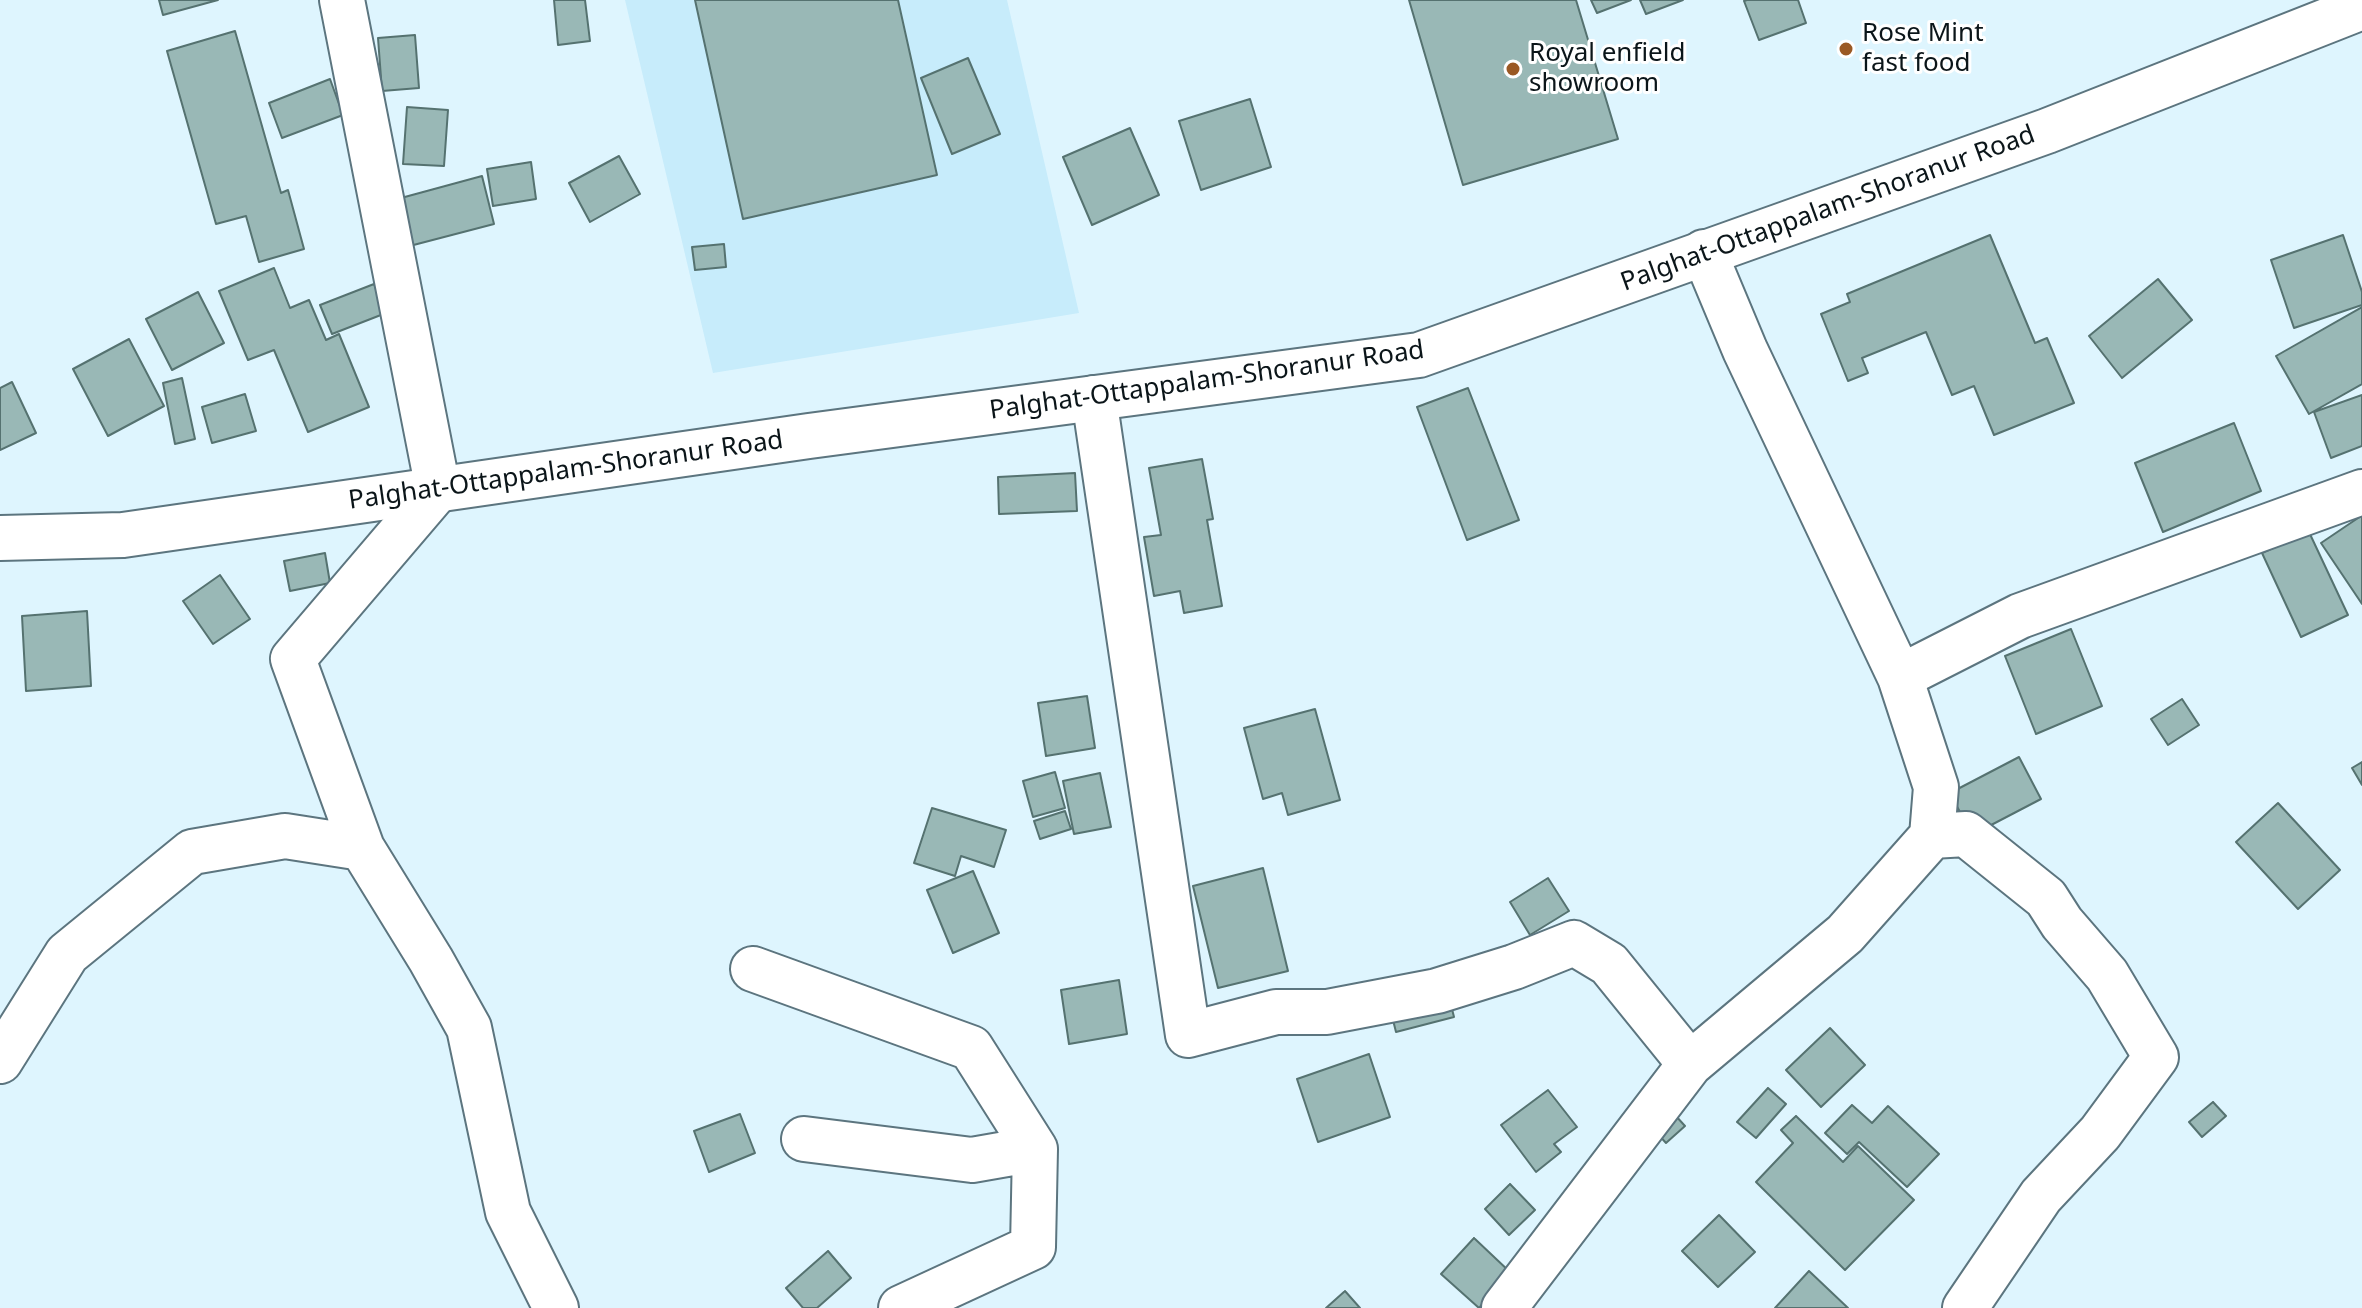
<!DOCTYPE html>
<style>
body{margin:0}
canvas{display:block;background:#def5fe}
</style>
<canvas width="2362" height="1308"></canvas>
<script>
const ctx = document.querySelector('canvas').getContext('2d');
ctx.lineJoin = 'round';
function fillPath(path, color) { ctx.fillStyle = color; ctx.fill(path, 'evenodd'); }
const shape = rows => new Path2D(rows.map(r => 'M' + r).join(''));
function stroke(path, color, width, dash) { ctx.strokeStyle = color; ctx.lineWidth = width; ctx.lineCap = dash ? 'butt' : 'round'; ctx.setLineDash(dash || []); ctx.stroke(path); }
function label(font, color, halo, rows, align = 'center') {
  ctx.font = font + ' "Noto Sans",sans-serif'; ctx.lineWidth = 6; ctx.setLineDash([]); ctx.textBaseline = 'middle'; ctx.strokeStyle = halo; ctx.fillStyle = color; for (const [text, x, y, turn = 0] of rows) {
    ctx.save(); ctx.translate(x, y); ctx.rotate((+turn || 0) * Math.PI / 180); ctx.textAlign = isNaN(turn) ? turn : align; if (halo) ctx.strokeText(text, 0, 0); ctx.fillText(text, 0, 0); ctx.restore();
  }
}
const built = shape([
 [625,0,1007,0,1079,313,713,373]
]);
const building = shape([
 [159,0,218,0,163,15,159,0],
 [554,0,585,0,590,41,558,45,554,0],
 [695,0,898,0,937,175,743,219,695,0],
 [1409,0,1576,0,1618,139,1463,185,1409,0],
 [1591,0,1631,0,1597,13,1591,0],
 [1640,0,1683,0,1646,14,1640,0],
 [1747,0,1798,0,1806,23,1759,40,1744,1,1747,0],
 [235,31,281,193,288,190,304,249,259,262,246,216,216,224,167,51,235,31],
 [415,35,419,88,382,91,378,38,415,35],
 [968,58,1000,134,952,154,921,78,968,58],
 [330,79,343,115,282,138,269,103,330,79],
 [1250,99,1271,167,1201,190,1179,121,1250,99],
 [407,107,448,110,444,166,403,164,407,107],
 [1130,128,1159,195,1092,225,1063,157,1130,128],
 [619,156,640,194,590,222,569,183,619,156],
 [531,162,536,199,493,206,487,169,531,162],
 [482,176,494,224,402,248,390,201,482,176],
 [1990,235,2035,343,2047,338,2074,403,1994,435,1974,386,1952,395,1926,332,1862,358,1868,373,1848,381,1821,314,1850,302,1847,294,1990,235],
 [2343,235,2362,292,2362,305,2294,328,2271,260,2343,235],
 [724,244,726,267,695,270,692,247,724,244],
 [274,268,290,308,309,300,326,340,339,334,369,407,308,432,274,350,248,360,219,291,274,268],
 [2158,279,2192,320,2122,378,2089,336,2158,279],
 [374,284,386,313,332,334,320,305,374,284],
 [198,292,224,343,172,370,146,319,198,292],
 [2362,307,2362,384,2309,414,2276,356,2362,307],
 [129,339,164,406,108,436,73,369,129,339],
 [182,378,195,439,175,444,163,383,182,378],
 [12,382,36,433,0,450,0,388,12,382],
 [1468,388,1519,520,1467,540,1417,407,1468,388],
 [245,394,256,431,212,443,202,407,245,394],
 [2362,395,2362,446,2331,458,2314,412,2362,395],
 [2234,423,2261,491,2163,532,2135,463,2234,423],
 [1202,459,1213,519,1207,520,1222,606,1184,613,1180,591,1154,596,1144,537,1161,535,1149,468,1202,459],
 [1075,473,1077,511,999,514,998,477,1075,473],
 [2361,516,2362,518,2362,604,2321,543,2361,516],
 [2309,532,2348,615,2301,637,2262,553,2309,532],
 [325,553,330,583,290,591,284,561,325,553],
 [220,575,250,619,213,644,183,601,220,575],
 [87,611,91,686,26,691,22,616,87,611],
 [2071,629,2102,706,2036,734,2005,656,2071,629],
 [1087,696,1095,748,1046,756,1038,703,1087,696],
 [2182,699,2199,725,2168,745,2151,719,2182,699],
 [1315,709,1340,800,1288,815,1282,793,1263,799,1244,728,1315,709],
 [2019,757,2041,799,1972,835,1950,793,2019,757],
 [2362,762,2362,785,2352,768,2362,762],
 [1055,772,1065,808,1033,817,1023,781,1055,772],
 [1100,773,1111,827,1074,834,1063,781,1100,773],
 [2278,803,2340,870,2298,909,2236,842,2278,803],
 [932,808,1006,830,994,867,961,856,955,876,914,863,932,808],
 [1065,811,1071,829,1040,839,1034,821,1065,811],
 [1263,868,1288,971,1218,988,1193,886,1263,868],
 [973,871,999,933,953,953,927,890,973,871],
 [1548,878,1569,911,1530,935,1510,902,1548,878],
 [1119,980,1127,1034,1069,1044,1061,990,1119,980],
 [1447,989,1454,1017,1396,1032,1389,1004,1447,989],
 [1830,1028,1865,1065,1821,1107,1786,1070,1830,1028],
 [1369,1054,1390,1117,1318,1142,1297,1079,1369,1054],
 [1768,1088,1786,1104,1756,1138,1737,1122,1768,1088],
 [1548,1090,1577,1127,1554,1144,1561,1152,1536,1172,1501,1125,1548,1090],
 [2213,1102,2226,1116,2202,1137,2189,1122,2213,1102],
 [1665,1104,1685,1126,1666,1143,1646,1121,1665,1104],
 [1852,1105,1872,1123,1888,1106,1939,1154,1907,1187,1859,1142,1847,1154,1825,1133,1852,1105],
 [740,1114,755,1153,709,1172,694,1131,740,1114],
 [1796,1116,1843,1162,1858,1146,1914,1200,1845,1270,1756,1182,1793,1143,1781,1130,1796,1116],
 [1510,1184,1535,1210,1509,1235,1485,1209,1510,1184],
 [1719,1215,1755,1252,1718,1287,1682,1251,1719,1215],
 [1474,1238,1511,1273,1479,1308,1441,1274,1474,1238],
 [828,1251,851,1278,817,1308,803,1308,786,1288,828,1251],
 [1809,1271,1848,1308,1775,1308,1809,1271],
 [1345,1291,1360,1308,1326,1308,1345,1291]
]);
const minor = shape([
 [1094,398,1188,1035,1276,1012,1327,1012,1437,991,1514,967,1574,943,1609,964,1690,1064],
 [1900,677,2020,616,2362,492],
 [1932,836,1966,834,2046,898,2062,923,2107,975,2156,1057,2100,1133,2041,1196,1965,1308],
 [362,848,431,960,469,1028,508,1212,556,1308],
 [753,969,971,1048,1035,1149,972,1160,804,1139],
 [0,1061,67,954,192,852,285,836,362,848,293,659,438,489,342,0],
 [901,1308,1033,1247,1035,1149],
 [1504,1308,1690,1064,1845,934,1932,836,1936,787,1900,677,1745,350,1704,252]
]);
const major = shape([
 [0,538,123,535,809,436,1419,355,2047,131,2362,7]
]);
const markers = [
 [1846,49,8,"#9a5924"],
 [1513,69,8,"#9a5924"]
];
const poiNames = [
 ["Rose Mint",1862,34],
 ["fast food",1862,64],
 ["Royal enfield",1529,54],
 ["showroom",1529,84]
];
const streetNames = [
 ["Palghat-Ottappalam-Shoranur Road",1828,209,-20],
 ["Palghat-Ottappalam-Shoranur Road",1207,381,-8],
 ["Palghat-Ottappalam-Shoranur Road",566,471,-8]
];
fillPath(built, '#c7ecfb');
fillPath(building, '#99b8b6');
stroke(building, '#557270', 2);
stroke(minor, '#5c757f', 48);
stroke(major, '#5c757f', 48);
stroke(minor, '#fff', 44);
stroke(major, '#fff', 44);
for (const [x, y, r, color] of markers) { const dot = new Path2D(); dot.arc(x, y, r, 0, 2 * Math.PI); ctx.fillStyle = color; ctx.fill(dot); stroke(dot, '#fff', 3); }
label('26px', '#0b1519', '#fff', poiNames, 'left');
label('26px', '#0b1519', '#fff', streetNames);
</script>
